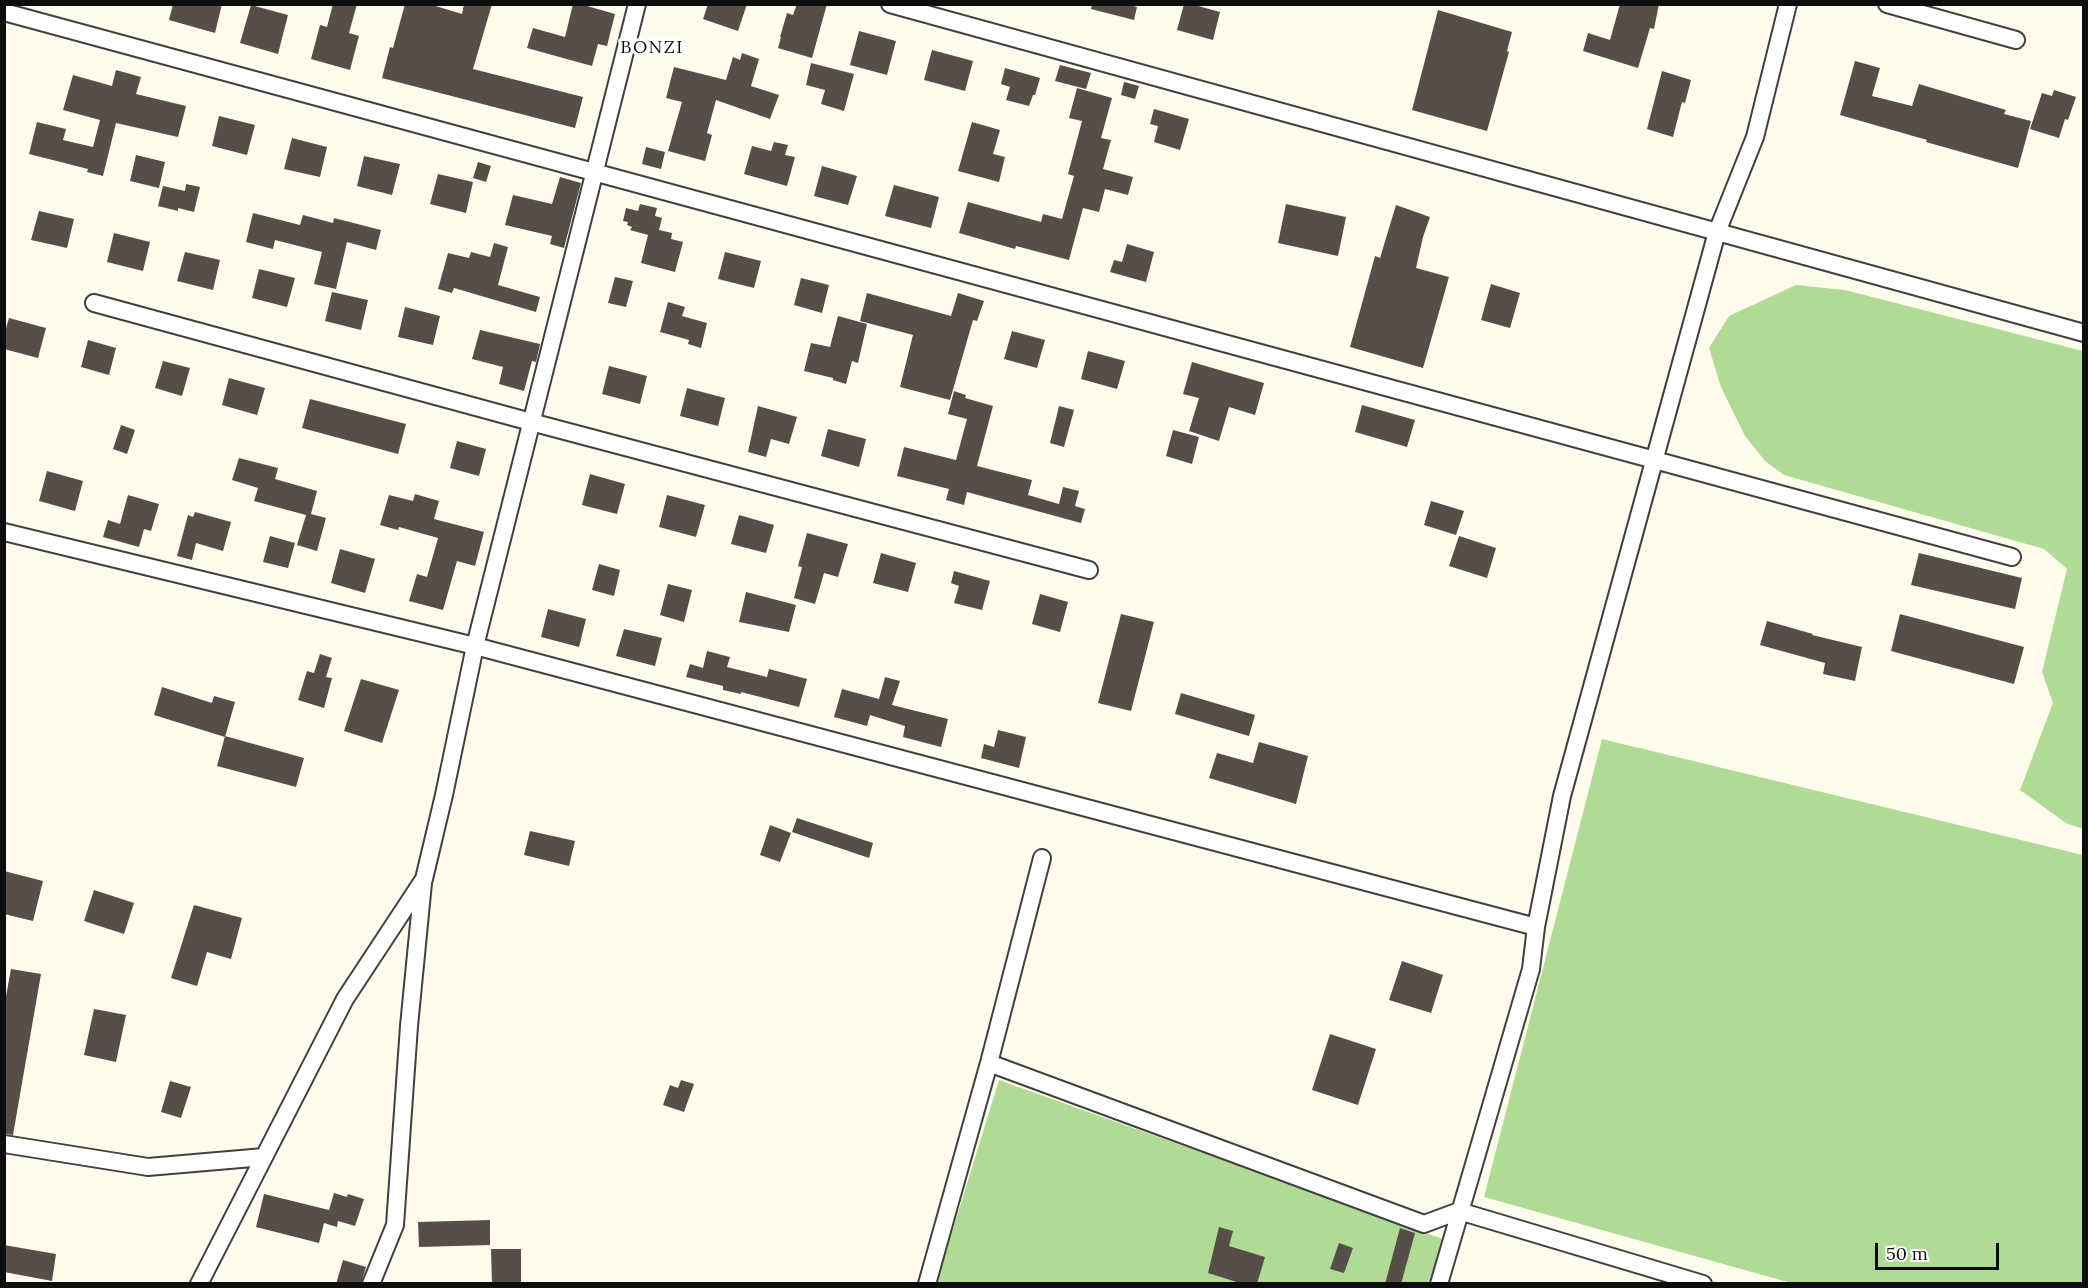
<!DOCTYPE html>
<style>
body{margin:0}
#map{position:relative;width:2088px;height:1288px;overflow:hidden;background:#fffced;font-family:Lora,serif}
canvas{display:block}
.frame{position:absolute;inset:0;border:6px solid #0d0d0d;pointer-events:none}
.scale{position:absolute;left:1875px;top:1243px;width:124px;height:27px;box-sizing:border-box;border:3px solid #0d0d0d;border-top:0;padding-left:8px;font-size:18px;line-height:21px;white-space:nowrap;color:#0d0d0d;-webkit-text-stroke:4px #fff;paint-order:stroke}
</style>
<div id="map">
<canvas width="2088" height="1288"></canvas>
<div class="frame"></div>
<div class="scale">50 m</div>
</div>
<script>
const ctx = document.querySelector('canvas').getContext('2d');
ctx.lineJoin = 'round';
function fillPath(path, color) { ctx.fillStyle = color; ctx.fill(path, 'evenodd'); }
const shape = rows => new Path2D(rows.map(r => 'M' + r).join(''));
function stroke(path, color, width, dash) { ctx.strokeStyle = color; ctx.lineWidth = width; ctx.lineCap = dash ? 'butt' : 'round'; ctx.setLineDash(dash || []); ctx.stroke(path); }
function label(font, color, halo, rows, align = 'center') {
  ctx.font = font + ' Lora,serif'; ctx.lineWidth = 6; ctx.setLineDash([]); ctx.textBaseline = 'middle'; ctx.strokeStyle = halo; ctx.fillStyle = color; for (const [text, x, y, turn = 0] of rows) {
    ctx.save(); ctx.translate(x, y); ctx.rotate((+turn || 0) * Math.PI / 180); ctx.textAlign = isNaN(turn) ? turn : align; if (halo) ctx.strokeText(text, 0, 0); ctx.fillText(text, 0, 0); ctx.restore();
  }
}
const forest = shape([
 [1796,285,1845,290,2083,351,2083,829,2066,823,2020,790,2053,703,2042,672,2067,569,2044,549,1784,475,1765,461,1745,436,1721,387,1709,348,1729,316],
 [1602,739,2083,855,2083,1283,1791,1283,1484,1197],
 [999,1080,1443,1239,1431,1283,936,1284]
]);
const building = shape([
 [173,4,222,4,215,33,169,20],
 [333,4,357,4,349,33,359,36,350,70,311,59,320,25,327,27],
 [405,4,429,4,462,14,464,4,492,4,473,69,583,97,575,128,382,78,390,47,393,48],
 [573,4,580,4,615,14,607,46,598,44,592,66,527,48,533,28,565,37],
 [708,4,747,4,738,31,703,19],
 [797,4,827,4,812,58,778,48,781,37,780,37,787,13,793,15],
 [1092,4,1128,4,1137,7,1134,20,1091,9],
 [1184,4,1191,4,1220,12,1213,40,1177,30],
 [1620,4,1659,4,1654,29,1650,28,1638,68,1583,51,1588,33,1610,40],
 [251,5,288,15,278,54,240,43],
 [1438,10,1512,32,1507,51,1509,52,1487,131,1412,110],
 [859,31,896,41,887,75,850,65],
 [932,50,973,61,965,91,924,80],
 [742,53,759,59,751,86,779,95,770,119,716,100,707,133,712,135,705,161,668,151,682,102,666,98,674,67,726,80,733,57,740,60],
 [1855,61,1880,68,1872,96,1912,106,1919,84,2006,110,2004,114,2031,121,2018,168,1926,142,1927,140,1840,115],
 [811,63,854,74,844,111,821,104,825,90,806,85],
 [1060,65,1091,73,1086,89,1055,81],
 [1005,68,1040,78,1035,95,1033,95,1029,106,1006,100,1010,87,1001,84],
 [116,70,141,77,136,94,186,106,178,137,116,123,103,176,87,172,88,169,29,154,37,122,66,129,63,140,93,147,100,120,63,110,73,75,112,86],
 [1662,71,1691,80,1685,103,1682,102,1673,137,1647,129],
 [1124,82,1139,86,1135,99,1121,95],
 [1077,88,1112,98,1101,138,1111,140,1103,169,1133,177,1128,195,1105,189,1099,212,1083,208,1069,260,1016,246,1015,249,959,233,968,202,1041,222,1043,214,1062,219,1074,176,1068,174,1082,121,1069,118],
 [2054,90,2076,97,2068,120,2065,119,2059,138,2030,129,2042,93,2052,96],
 [1154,109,1189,119,1180,150,1154,142,1158,126,1150,124],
 [219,116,255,125,247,155,212,146],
 [972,122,1000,130,993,154,1005,157,999,182,958,171],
 [292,138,327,147,320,177,284,169],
 [774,142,788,145,785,155,795,157,787,186,744,174,752,146,771,151],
 [646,147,665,152,661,169,642,164],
 [136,155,165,162,159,188,130,181],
 [364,156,400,164,392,195,357,186],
 [478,162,491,166,486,182,473,178],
 [822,166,857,176,848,205,814,196],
 [438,174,473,182,466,213,430,204],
 [560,177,581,183,564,248,550,244,552,236,505,225,513,195,552,204],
 [186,184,200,187,194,212,178,208,178,211,158,206,163,186,185,191],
 [894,185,939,197,931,228,885,216],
 [640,204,657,208,655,216,662,218,659,230,672,233,671,239,683,242,675,272,641,263,648,235,630,230,632,227,627,225,628,222,623,221,626,208,638,211],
 [1286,204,1346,217,1338,256,1278,243],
 [1396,205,1430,217,1423,237,1416,268,1449,277,1423,368,1350,347,1375,256,1380,258],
 [39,211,74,219,67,248,31,240],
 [253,213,300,225,303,215,333,223,334,218,381,230,376,250,347,242,336,289,314,284,322,252,275,240,273,249,246,242],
 [114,233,150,242,143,271,107,262],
 [494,243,508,247,498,285,540,297,536,312,454,288,452,293,438,289,448,253,469,258,471,252,490,257],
 [1127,244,1154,252,1146,282,1110,272,1114,260,1122,262],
 [185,252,220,260,213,290,177,281],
 [725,252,761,261,754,288,718,279],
 [259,269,295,278,287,307,252,298],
 [615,277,633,281,626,307,608,303],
 [801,278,829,285,822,313,794,305],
 [1491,284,1520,293,1510,328,1481,320],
 [332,292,368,300,361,330,325,321],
 [867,293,951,316,958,293,984,301,977,321,973,320,950,400,900,387,913,335,860,321],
 [668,302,685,307,682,316,707,323,701,348,688,344,689,340,660,332],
 [405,307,440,316,433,345,398,337],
 [838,316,867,324,858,363,852,361,846,384,833,380,833,378,804,371,811,343,830,347],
 [9,318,46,328,38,358,4,349,4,335],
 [480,330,540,344,536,362,532,361,524,391,499,384,503,367,472,359],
 [1012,331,1045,340,1037,368,1004,359],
 [88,340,116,348,109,375,81,367],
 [1088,351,1125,361,1117,389,1081,379],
 [163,361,190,368,182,396,155,388],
 [1192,362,1264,383,1255,415,1229,407,1219,441,1189,431,1199,398,1183,394],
 [609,366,647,376,640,404,602,394],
 [229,378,265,388,257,415,222,405],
 [687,388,725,398,718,426,680,416],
 [954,391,966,395,965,398,993,406,977,466,1032,480,1028,495,1059,504,1063,487,1079,491,1075,506,1085,509,1081,523,967,492,964,505,946,500,949,489,897,476,904,447,956,460,967,419,948,414],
 [310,399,406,424,398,454,302,428],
 [1362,405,1415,420,1407,447,1355,432],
 [758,406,797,417,789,444,771,439,766,457,748,452],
 [1059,406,1074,410,1064,447,1050,443],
 [121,425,135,430,127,454,113,449],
 [828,429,866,439,859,467,821,456],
 [1173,430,1199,437,1192,464,1166,456],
 [457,441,486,449,479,476,450,468],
 [239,458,278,468,275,479,317,491,311,514,326,518,317,551,297,545,306,515,254,501,258,488,232,480],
 [47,471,83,481,75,511,39,501],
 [590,474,625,484,617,514,582,505],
 [415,494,439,501,434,519,484,532,475,566,457,561,443,610,409,601,417,574,427,577,438,538,399,527,398,530,380,525,389,495,413,501],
 [128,495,159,504,151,531,144,529,139,547,103,537,108,520,120,524],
 [667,495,705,505,696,537,659,527],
 [1431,501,1464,511,1456,535,1424,525],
 [195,512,231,522,223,551,196,543,192,560,177,556,188,515,193,517],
 [739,515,774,525,766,553,731,544],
 [807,533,848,544,838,577,824,573,815,604,794,598,802,567,798,566],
 [270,536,295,543,288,568,263,562],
 [1459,536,1496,548,1487,578,1449,566],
 [340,549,375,559,365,593,331,583],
 [881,553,916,563,908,592,873,583],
 [1919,553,2022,578,2015,609,1911,585],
 [599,564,620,570,614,596,592,590],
 [954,571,990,581,982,610,954,603,959,586,951,583],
 [668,584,692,590,684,622,660,615],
 [746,592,796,605,789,632,739,622],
 [1040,594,1068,602,1060,632,1032,624],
 [548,609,586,619,579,647,541,637],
 [1121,614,1154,622,1131,711,1098,703],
 [1900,614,2024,647,2014,684,1891,651],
 [1767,621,1813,634,1812,635,1862,647,1855,681,1823,674,1825,663,1760,645],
 [624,629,662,638,655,666,616,656],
 [707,651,730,657,727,667,767,677,769,669,807,679,799,707,741,692,741,694,723,690,723,686,686,677,690,664,703,668],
 [320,654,332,658,326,677,332,678,324,708,298,700,307,671,314,673],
 [885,677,900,681,892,705,948,719,941,747,903,737,905,726,870,715,867,726,834,717,842,689,879,699],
 [361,679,399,690,382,743,344,731],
 [162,687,212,703,214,696,235,702,225,737,154,715],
 [1181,693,1255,715,1249,736,1175,714],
 [998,730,1026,737,1019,768,981,758,984,744,994,747],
 [225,736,304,758,296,787,217,766],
 [1259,742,1308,756,1296,804,1209,778,1217,753,1253,763],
 [797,818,873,843,869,858,792,832],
 [770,825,791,833,780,862,760,855],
 [530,831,575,841,569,866,524,855],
 [4,871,43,881,33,921,4,914],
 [94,890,134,903,124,934,84,921],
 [194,905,242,918,231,959,207,952,197,986,171,978],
 [1402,961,1443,975,1431,1013,1389,1000],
 [11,969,41,974,13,1135,4,1134,4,1007],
 [94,1009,126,1015,116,1062,84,1055],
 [1330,1034,1376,1049,1358,1105,1312,1090],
 [681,1080,694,1084,684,1112,663,1105,670,1085,678,1088],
 [170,1081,191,1087,181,1118,161,1112],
 [334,1193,347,1197,348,1194,364,1199,355,1226,338,1221,337,1227,324,1223,319,1243,256,1227,264,1194,329,1210],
 [490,1220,490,1245,419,1247,418,1222],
 [1219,1227,1233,1231,1229,1246,1265,1257,1257,1284,1243,1284,1208,1273],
 [1400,1228,1415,1233,1401,1284,1385,1284],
 [1339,1243,1353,1248,1344,1273,1330,1269],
 [4,1245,56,1254,52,1281,4,1272],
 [491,1249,521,1249,521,1284,492,1284],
 [343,1260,366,1267,361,1284,336,1284]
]);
const minor = shape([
 [890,4,2084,333],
 [1887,4,2016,40],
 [4,12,2012,557],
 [94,303,531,422,1089,570],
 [4,532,475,646,1536,927],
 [989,1063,1424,1224,1459,1211,1703,1284],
 [4,1144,148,1167,264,1157],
 [199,1284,345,999,424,879,444,795,475,646,637,4],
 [371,1284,395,1225,409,1026,423,883],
 [927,1284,989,1063,1042,858],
 [1439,1284,1531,969,1536,927,1562,796,1717,232,1755,137,1788,4]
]);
const quarterNames = [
 ["BONZI",652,48]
];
fillPath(forest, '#b0db94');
fillPath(building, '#564f49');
stroke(minor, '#404040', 20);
stroke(minor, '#fff', 16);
ctx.letterSpacing = '1.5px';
label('18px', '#0d0d0d', '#fff', quarterNames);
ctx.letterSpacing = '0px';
</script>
